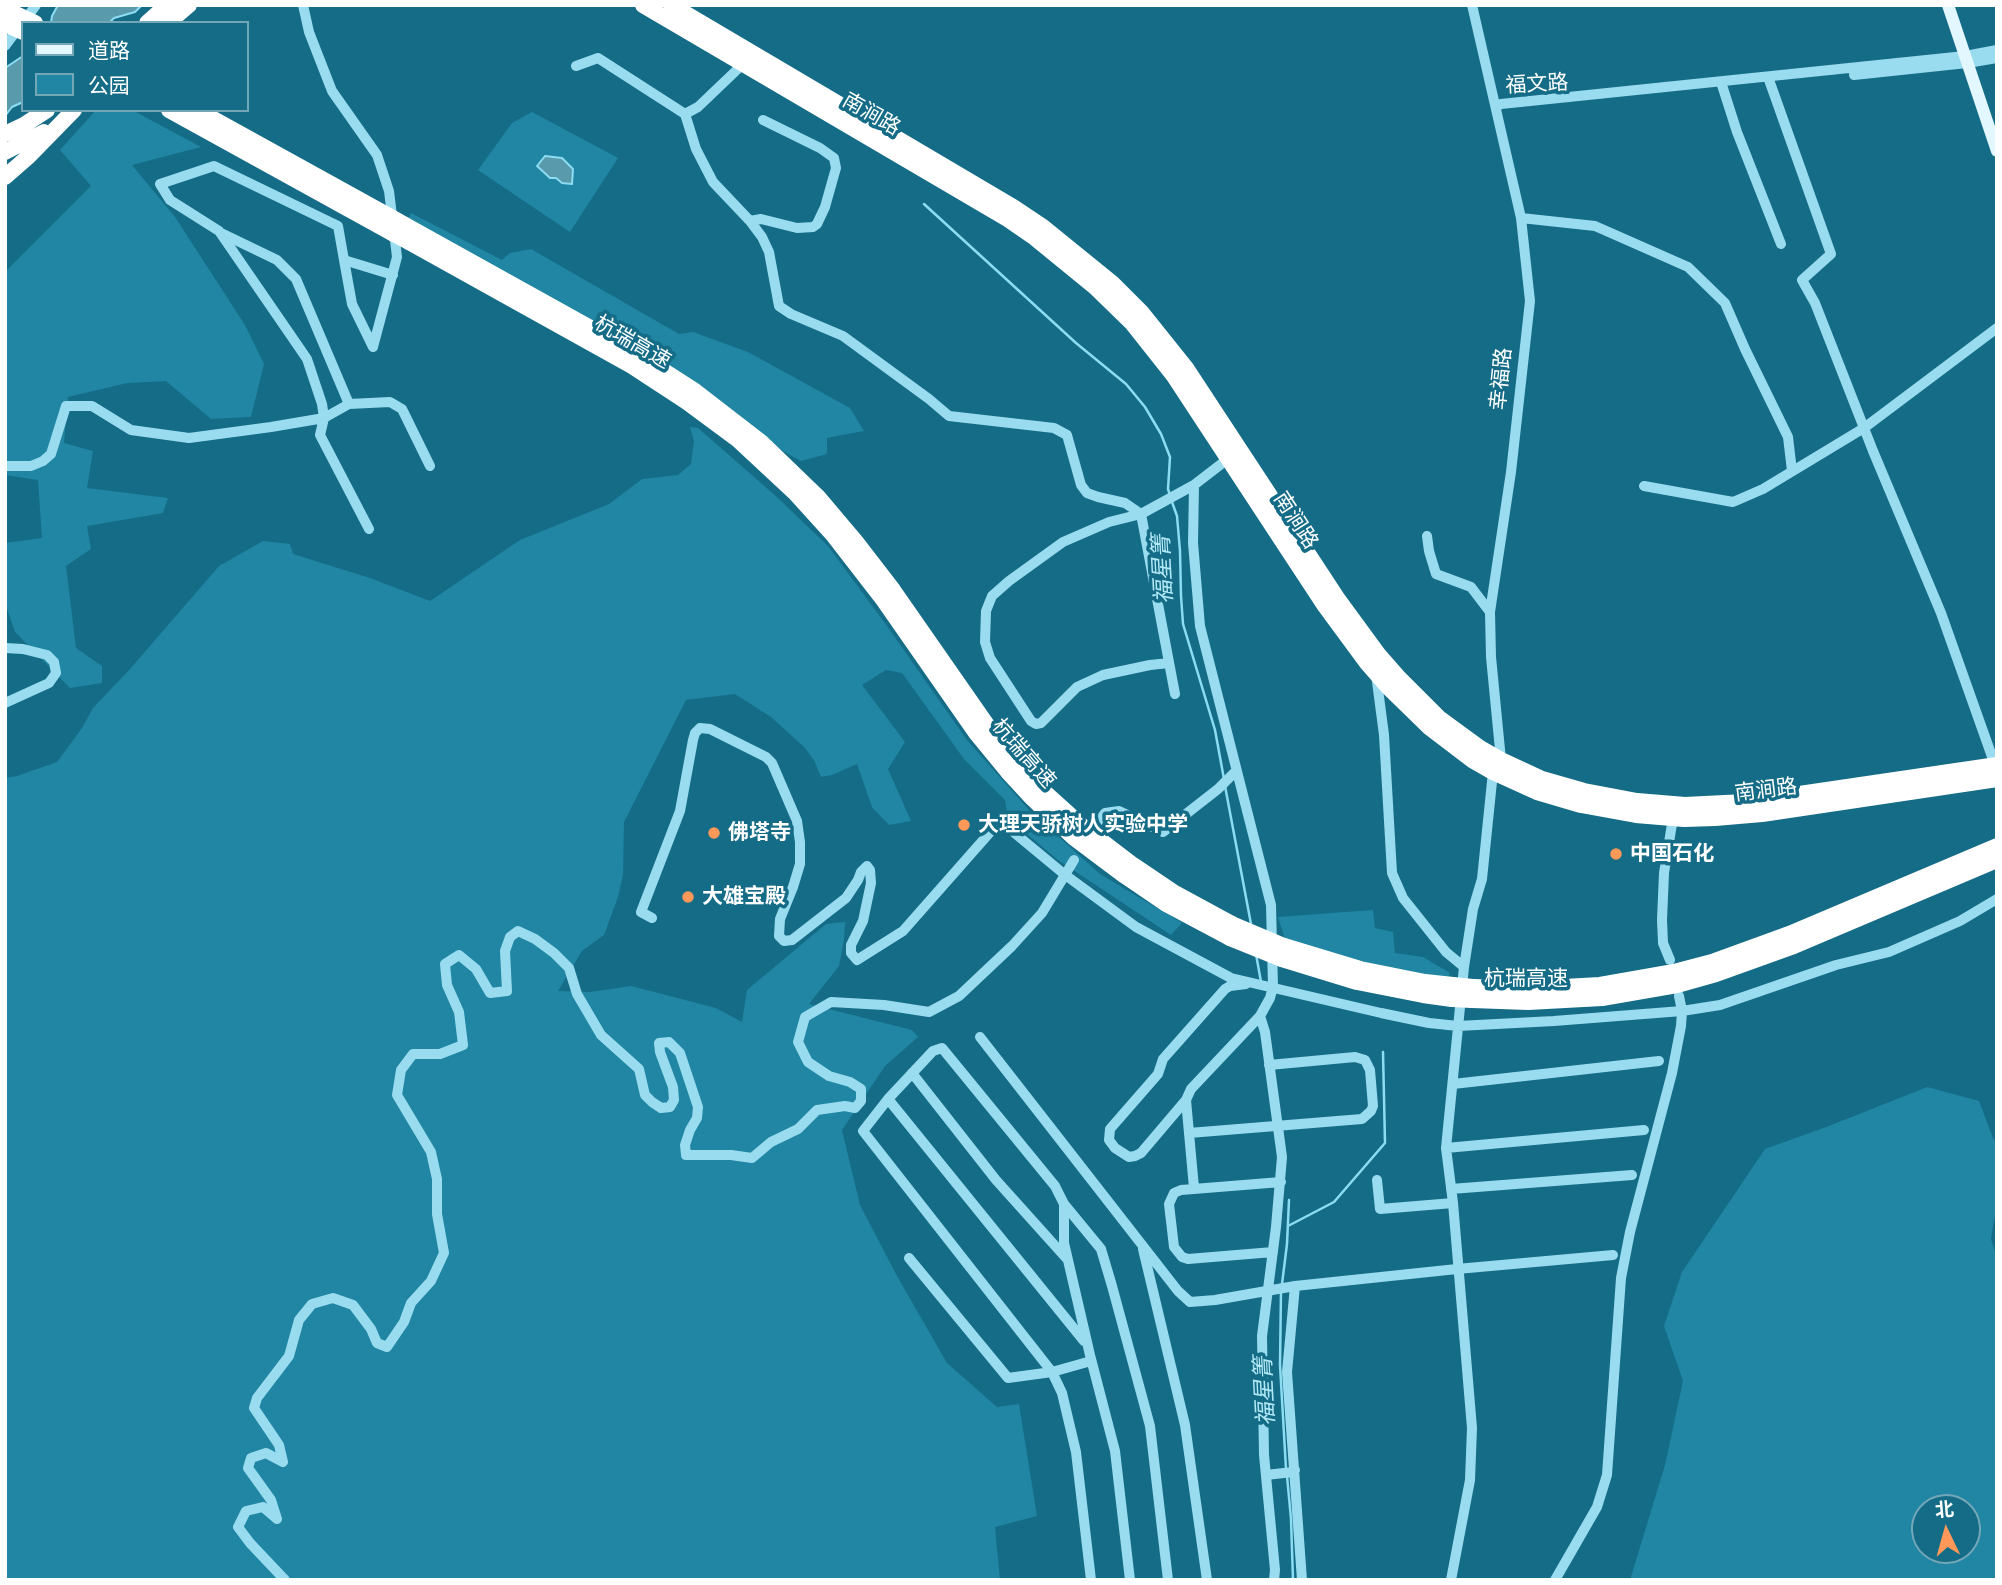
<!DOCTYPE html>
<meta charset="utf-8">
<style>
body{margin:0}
#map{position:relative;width:2002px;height:1585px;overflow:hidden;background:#156c87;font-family:"DM Sans","Noto Sans SC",sans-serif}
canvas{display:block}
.frame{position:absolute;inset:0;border:7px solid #fff;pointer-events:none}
.legend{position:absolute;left:21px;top:21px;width:228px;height:91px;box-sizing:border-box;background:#156c87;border:2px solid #73a7b7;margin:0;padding:9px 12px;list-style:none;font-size:21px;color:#fff}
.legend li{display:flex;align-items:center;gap:14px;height:35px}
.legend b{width:35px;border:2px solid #73a7b7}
.north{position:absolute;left:1911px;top:1494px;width:70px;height:70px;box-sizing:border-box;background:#156c87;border:2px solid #73a7b7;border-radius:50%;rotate:355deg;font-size:19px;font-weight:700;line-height:28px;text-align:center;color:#fff}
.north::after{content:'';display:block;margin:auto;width:24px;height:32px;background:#ff9858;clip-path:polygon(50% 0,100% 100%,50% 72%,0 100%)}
</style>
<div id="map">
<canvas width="2002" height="1585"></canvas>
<div class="frame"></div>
<ul class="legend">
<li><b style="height:9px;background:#e2f7ff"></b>道路</li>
<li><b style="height:19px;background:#2086a3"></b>公园</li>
</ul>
<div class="north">北</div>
</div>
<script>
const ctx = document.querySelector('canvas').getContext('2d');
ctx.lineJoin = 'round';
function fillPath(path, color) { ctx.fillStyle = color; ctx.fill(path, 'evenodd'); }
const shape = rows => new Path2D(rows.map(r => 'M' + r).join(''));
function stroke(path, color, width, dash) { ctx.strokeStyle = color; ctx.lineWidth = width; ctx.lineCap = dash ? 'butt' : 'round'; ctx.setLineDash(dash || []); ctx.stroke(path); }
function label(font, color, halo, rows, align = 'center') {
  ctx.font = font + ' "DM Sans","Noto Sans SC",sans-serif'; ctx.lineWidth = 7; ctx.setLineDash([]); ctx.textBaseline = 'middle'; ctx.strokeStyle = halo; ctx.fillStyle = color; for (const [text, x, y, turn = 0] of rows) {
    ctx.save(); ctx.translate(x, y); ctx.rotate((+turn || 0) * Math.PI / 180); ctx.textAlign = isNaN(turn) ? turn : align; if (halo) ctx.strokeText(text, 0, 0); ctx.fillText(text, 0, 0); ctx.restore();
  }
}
const green = shape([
 [96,110,132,110,201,147,132,165,175,217,245,325,264,364,251,417,211,419,166,381,127,383,68,397,64,443,93,451,87,488,168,498,163,513,87,526,91,549,66,566,76,648,102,666,102,683,70,688,15,632,5,603,5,543,42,538,38,480,5,475,5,272,91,186,60,150],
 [532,112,618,158,570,232,478,170,512,123],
 [411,213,502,260,510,253,531,249,679,334,693,332,748,352,850,408,864,431,827,438,827,454,801,461,766,442,408,220],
 [690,427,698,428,778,498,828,546,887,626,967,740,1029,810,1100,874,1182,923,1171,935,1058,860,1008,818,1005,800,964,759,902,673,886,670,862,685,905,742,888,769,911,821,889,825,872,807,857,764,832,775,821,777,814,760,804,747,771,717,735,694,686,700,624,822,623,875,618,897,604,935,582,951,558,991,590,992,631,986,716,1008,742,1022,747,990,826,924,845,922,844,940,839,966,809,1004,912,1030,918,1037,885,1066,842,1130,860,1205,897,1276,947,1363,997,1407,1019,1404,1037,1516,995,1527,1000,1580,5,1580,5,778,17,776,57,762,82,728,93,708,130,669,219,566,263,541,290,544,293,554,370,578,430,601,520,540,609,504,642,479,678,475,691,464,694,441],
 [1373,910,1375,928,1393,932,1395,953,1423,957,1450,973,1448,978,1394,970,1328,954,1285,939,1278,917],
 [1927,1087,1979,1101,1993,1138,1997,1143,1997,1217,1994,1219,1991,1239,1997,1258,1997,1580,1630,1580,1665,1465,1683,1381,1664,1326,1682,1272,1765,1149,1829,1126],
 [1925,1508,1967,1508,1967,1550,1925,1550]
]);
const water = shape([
 [58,5,142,5,135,12,114,18,109,23,51,23,52,16,58,5],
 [23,56,23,102,12,107,5,116,5,68,23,56],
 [545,156,562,158,573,169,572,184,562,183,556,178,550,178,537,166,545,156]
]);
const stream = shape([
 [924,204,1076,343,1126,384,1145,407,1161,434,1170,457,1168,489,1170,495],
 [1172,502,1177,516,1180,551,1181,596,1183,624,1215,730,1224,779],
 [1225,786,1251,924],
 [1256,954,1261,982],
 [1288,1226,1334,1202,1385,1143,1383,1052],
 [1282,1284,1287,1244,1289,1200],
 [1281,1290,1280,1365,1286,1469],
 [1287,1476,1291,1519,1293,1580]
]);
const minor = shape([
 [303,5,309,32,332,91,377,155,389,191,397,257,373,347],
 [1472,5,1521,218,1530,301,1511,472,1490,612,1491,657,1501,760],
 [23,23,36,5],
 [5,46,20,26],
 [576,66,598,58,685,114,696,149,713,182,750,221,762,237,769,252,779,306,791,314,843,336,929,399,949,416,1054,428,1067,435,1081,485,1087,493,1098,497,1125,503,1141,514],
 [1854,75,1967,63,1997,58],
 [1768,77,1831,254,1802,280,1815,303,1873,451,1941,613,1995,765],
 [1721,82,1737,132,1781,244],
 [1496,107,1501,104,1965,56,1997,50],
 [685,114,698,107,743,64],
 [1521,218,1595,226,1688,267,1725,303,1745,349,1788,437,1792,471],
 [750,221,761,219,797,228,813,227,817,224,825,207,836,168,834,158,820,148,763,120],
 [221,233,277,260,296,279,349,404],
 [344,260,352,304,373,347],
 [1229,458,1194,485,1193,543,1200,626,1271,905,1273,987,1270,998,1260,1016,1265,1032,1282,1157,1276,1227,1262,1336,1264,1455,1275,1570,1274,1580],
 [5,466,31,466,43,461,51,454,66,406,92,406,131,430,189,438,271,427,324,418,349,404,390,402,402,409,430,466],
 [1644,486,1733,502,1763,489,1864,428,1997,328],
 [1141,514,1109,522,1063,542,1009,581,992,596,986,611,985,642,990,658,1031,721,1036,724,1041,723,1077,687,1103,675,1150,665,1169,663],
 [369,529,320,435,324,418,322,404,307,359,219,231,170,200,160,184,214,166,338,226,344,260,393,275],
 [1427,536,1429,551,1436,574,1471,587,1490,612],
 [5,648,23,649,47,655,54,662,56,673,49,683,5,703],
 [1376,674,1384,735,1392,873,1403,898,1446,952,1464,967],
 [1175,694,1141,514,1194,485],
 [1099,821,1105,813,1119,811,1163,832,1218,789,1236,771],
 [652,918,641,912,680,811,693,740,695,733,700,728,710,729,766,757,772,763,797,821,800,842,800,864,793,887,780,919,779,936,784,941,792,940,846,898,858,880,861,872,867,866,870,870,871,883,863,921,851,945,851,953,857,960,903,931,1000,821,1064,874,1136,927,1231,978,1381,1013,1429,1023,1458,1026,1554,1021,1682,1011,1720,1005,1836,965,1889,952,1960,921,1997,899],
 [1670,960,1663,943,1662,920,1664,873,1673,818],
 [1246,984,1230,986,1225,989,1163,1059,1158,1074,1110,1129,1109,1140,1115,1148,1129,1157,1135,1156,1141,1153,1186,1100,1191,1089,1260,1016],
 [980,1037,1178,1291,1190,1302,1215,1300,1295,1286,1457,1269,1613,1255],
 [912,1073,996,1180,1067,1259],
 [1453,1084,1659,1061],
 [888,1099,1084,1341],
 [1186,1100,1189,1133,1362,1119,1371,1111,1373,1106,1370,1070,1365,1060,1355,1057,1269,1065],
 [1189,1133,1194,1188],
 [1446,1148,1644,1130],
 [1377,1180,1380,1209,1453,1203],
 [1451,1189,1632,1175],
 [1064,1204,1101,1249,1112,1286,1150,1426,1168,1580],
 [1143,1249,1185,1425,1207,1580],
 [1273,1252,1188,1259,1182,1257,1174,1247,1169,1204,1174,1193,1181,1190,1281,1182],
 [909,1258,1008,1378,1052,1372,1062,1393,1076,1452,1091,1580],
 [1295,1286,1287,1372,1302,1580],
 [1091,1361,1052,1372,863,1131,888,1099,933,1051,942,1048,1055,1186,1064,1204,1064,1243,1090,1355,1115,1451,1130,1580],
 [1266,1475,1293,1472,1295,1470],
 [285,1580,250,1543,238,1527,246,1511,263,1507,277,1519,271,1500,248,1468,251,1458,266,1453,283,1462,279,1445,254,1408,257,1398,289,1356,299,1320,312,1304,333,1298,353,1305,371,1329,377,1343,387,1347,404,1322,411,1303,431,1281,444,1253,437,1214,437,1179,431,1152,397,1095,401,1070,413,1054,440,1054,463,1045,459,1012,447,985,445,964,459,955,476,969,490,993,507,991,505,951,510,937,518,931,535,939,554,953,569,968,577,994,601,1035,639,1069,645,1095,652,1102,661,1108,670,1107,674,1100,673,1087,660,1052,659,1043,669,1042,680,1053,698,1107,697,1118,690,1130,685,1145,686,1155,731,1155,752,1158,771,1142,798,1129,817,1110,845,1106,855,1108,861,1101,861,1089,850,1082,829,1076,808,1062,798,1042,805,1017,831,1002,884,1005,929,1012,959,996,1012,946,1042,913,1074,860],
 [1451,1580,1470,1480,1472,1428,1453,1203,1446,1148,1464,967,1473,909,1482,879,1493,772],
 [1555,1580,1597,1507,1607,1475,1621,1278,1630,1232,1672,1073,1681,1026,1682,1011,1679,996]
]);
const major = shape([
 [1948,5,1997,151]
]);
const highway = shape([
 [643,5,1006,218,1035,238,1095,287,1132,323,1174,376,1325,606,1367,663,1388,687,1430,728,1472,760,1493,772,1537,792,1581,805,1636,815,1684,819,1715,818,1762,814,1997,779],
 [671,5,1013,207,1043,227,1112,283,1142,313,1186,368,1337,598,1378,654,1399,678,1439,718,1480,748,1501,760,1542,779,1584,791,1637,801,1685,805,1745,802,1997,765],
 [147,23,167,5],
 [168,23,189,5],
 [169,110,392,233],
 [197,110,389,216],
 [5,134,24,125,47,110],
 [5,152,44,132],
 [5,177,29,156,74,110],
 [405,225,639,355,695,391,761,442,818,497,856,542,893,590,987,725,1041,789,1082,826,1133,865,1173,892,1232,924],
 [409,242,632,366,687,402,737,439,795,493,834,536,882,598,976,733,1008,772,1032,798,1073,837,1125,876,1166,904,1230,938],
 [1284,946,1360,969,1425,982,1453,985],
 [1282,959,1357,982,1423,995,1452,999],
 [1473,987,1528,989,1600,985,1674,972,1712,962,1789,934,1997,846],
 [1472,1000,1528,1002,1602,998,1677,985,1716,974,1794,946,1997,860]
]);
const highwayBridge = shape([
 [5,9,35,23],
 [5,24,23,32],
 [389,216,405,225],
 [392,233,409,242],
 [1232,924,1284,946],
 [1230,938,1282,959],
 [1453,985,1473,987],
 [1452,999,1472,1000]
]);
const markers = [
 [964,825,7,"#ff9858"],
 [714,833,7,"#ff9858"],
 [1616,854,7,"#ff9858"],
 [688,897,7,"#ff9858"]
];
const streetNames = [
 ["福文路",1537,85,-3],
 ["南涧路",871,115,30],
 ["杭瑞高速",632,343,30],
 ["幸福路",1502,379,-84],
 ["南涧路",1295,521,57],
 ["杭瑞高速",1023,754,49],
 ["南涧路",1766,791,-7],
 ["杭瑞高速",1526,979]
];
const poiNames = [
 ["大理天骄树人实验中学",978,825],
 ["佛塔寺",728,833],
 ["中国石化",1630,854],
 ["大雄宝殿",702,897]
];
const waterNames = [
 ["福星箐",1164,569,-93],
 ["福星箐",1266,1391,-93]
];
fillPath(green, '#2086a3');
fillPath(water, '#599aad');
stroke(water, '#8cddf2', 2);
stroke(stream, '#8cddf2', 2.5);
stroke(minor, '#9adcef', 10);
stroke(major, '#e2f7ff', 12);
stroke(highway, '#fff', 16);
stroke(highwayBridge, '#fff', 16);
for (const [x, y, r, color] of markers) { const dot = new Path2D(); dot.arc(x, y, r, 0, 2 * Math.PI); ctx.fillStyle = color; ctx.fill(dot); stroke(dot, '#156c87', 2.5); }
label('21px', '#fff', '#156c87', streetNames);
label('bold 21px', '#fff', '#156c87', poiNames, 'left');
label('italic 23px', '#b2e9f7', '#156c87', waterNames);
</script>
